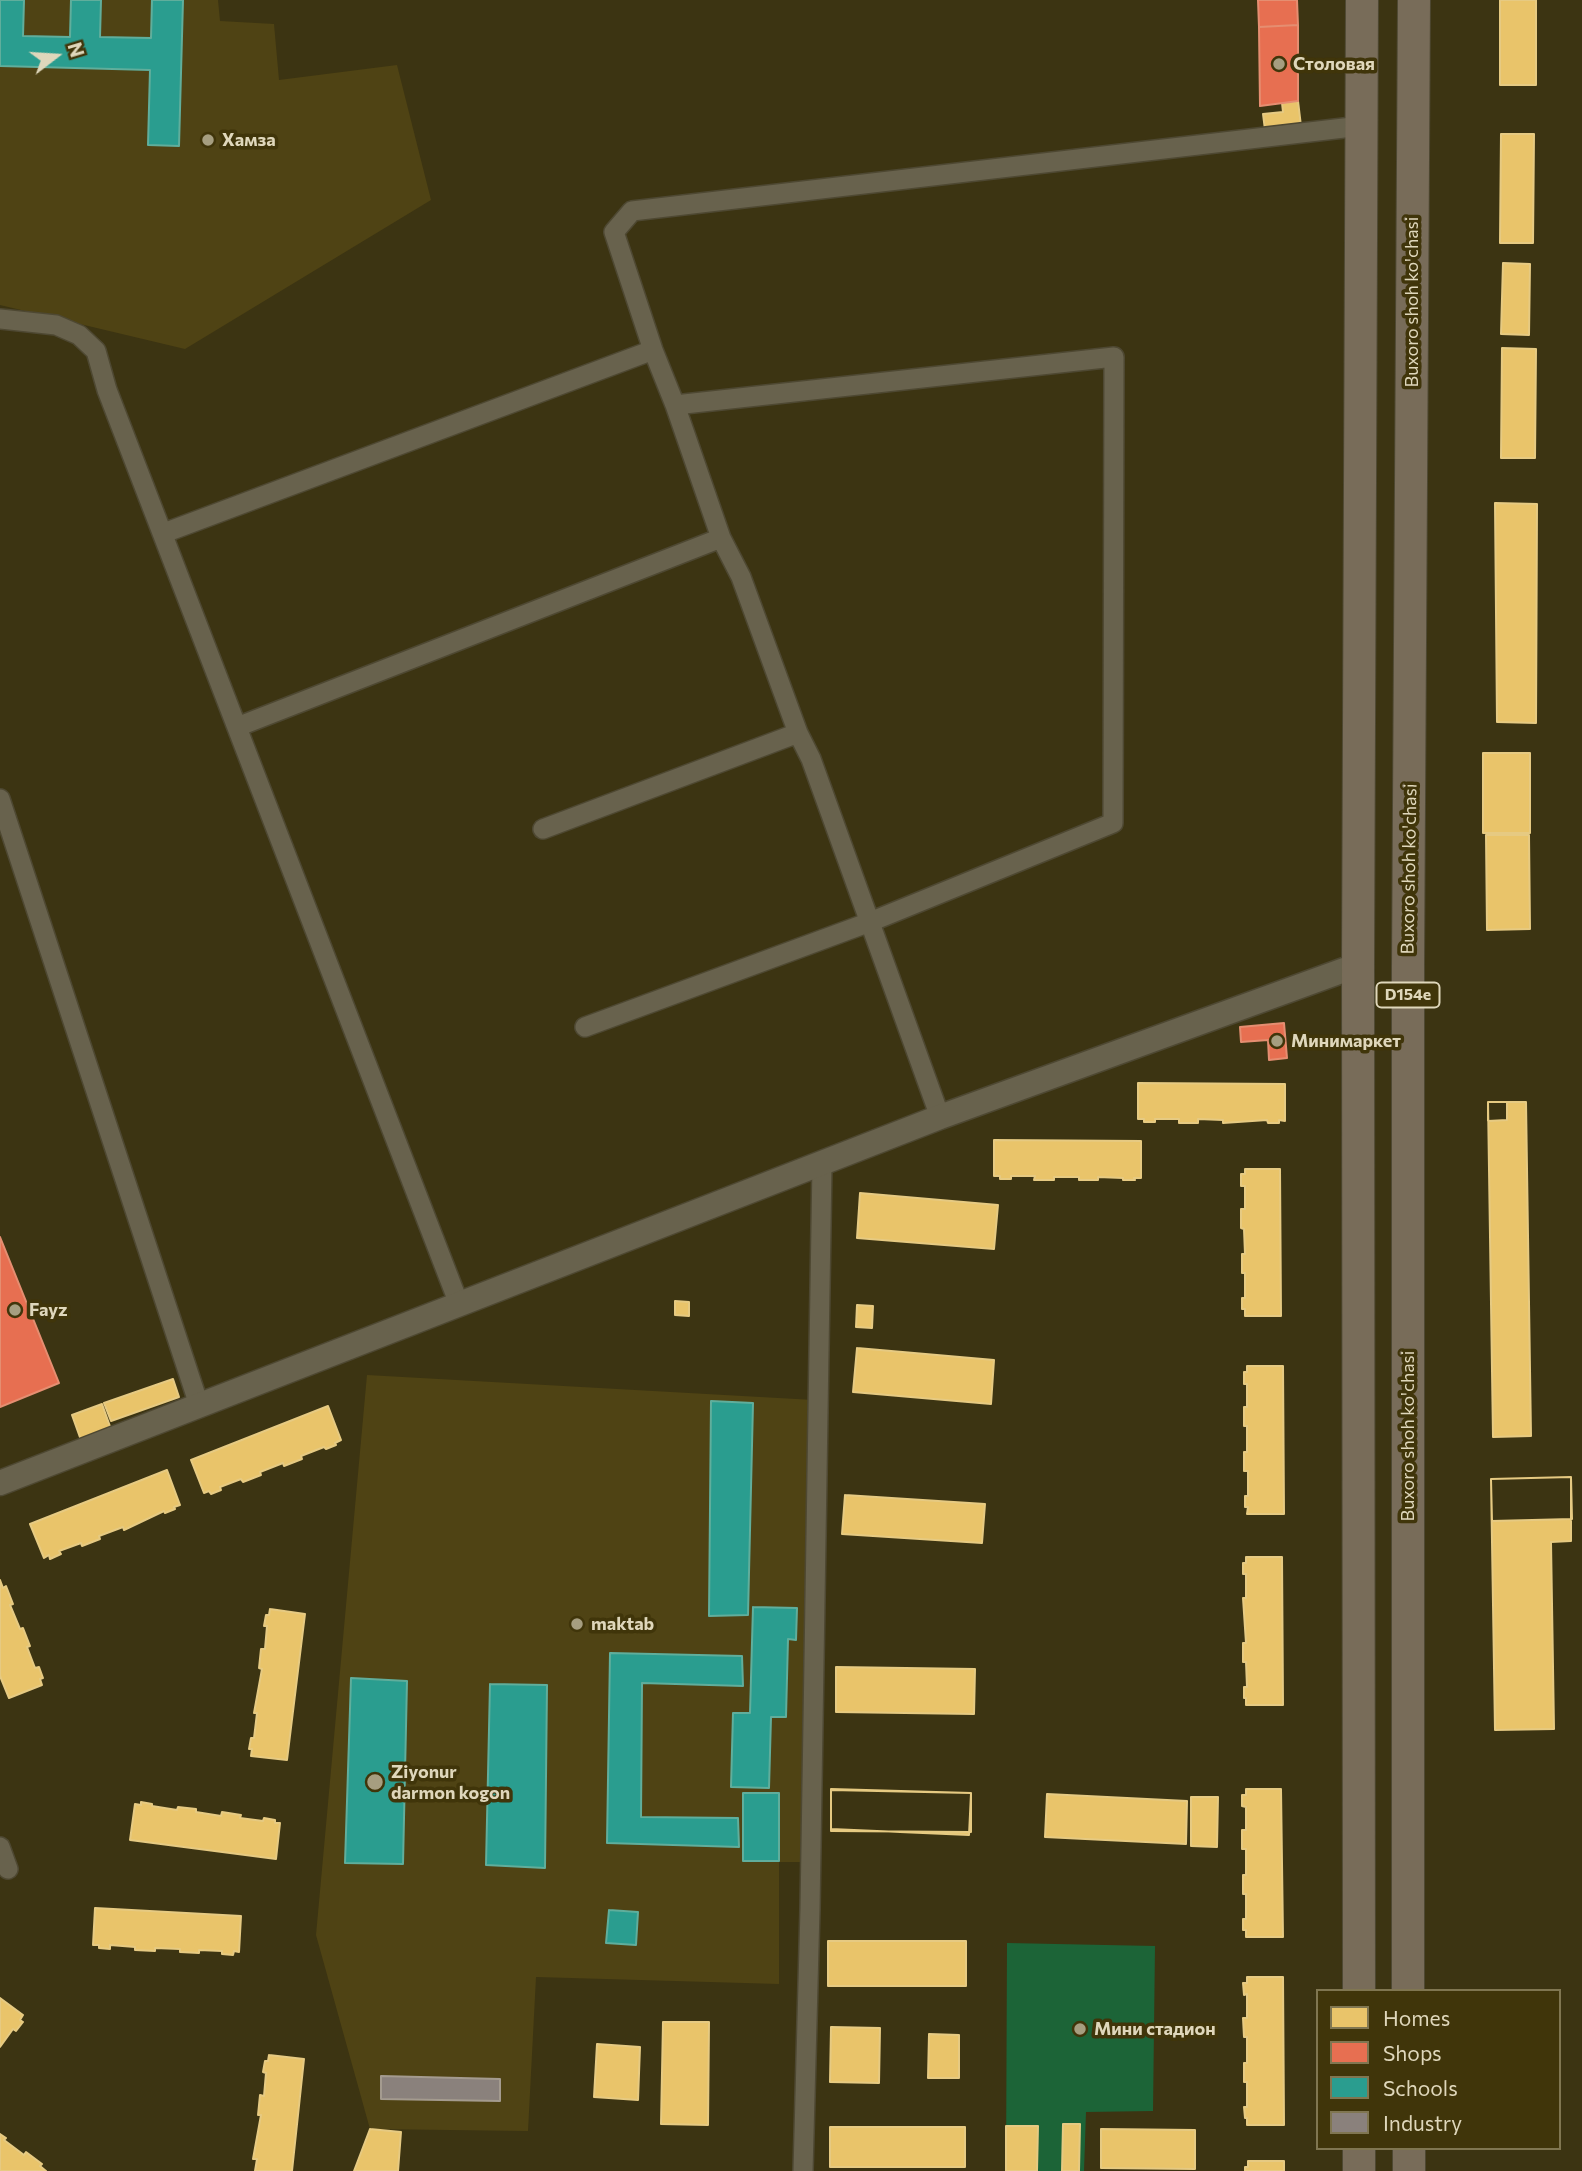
<!DOCTYPE html>
<meta charset="utf-8">
<style>
body{margin:0}
#map{position:relative;width:1582px;height:2171px;overflow:hidden;background:#3c3412;font-family:Commissioner,sans-serif}
canvas{display:block}
.legend{position:absolute;left:1316px;top:1989px;width:245px;height:161px;box-sizing:border-box;background:#40350a;border:2px solid #807651;margin:0;padding:9px 12px;list-style:none;font-size:21px;color:#dfd7bb}
.legend li{display:flex;align-items:center;gap:14px;height:35px}
.legend b{width:35px;border:2px solid #807651}
.north{position:absolute;left:21px;top:21px;width:70px;height:70px;-webkit-text-stroke:5px #40350a;paint-order:stroke;rotate:73deg;font-size:19px;font-weight:700;line-height:28px;text-align:center;color:#dfd7bb}
.north::after{content:'';display:block;margin:auto;width:24px;height:32px;background:#dfd7bb;clip-path:polygon(50% 0,100% 100%,50% 72%,0 100%)}
</style>
<div id="map">
<canvas width="1582" height="2171"></canvas>
<ul class="legend">
<li><b style="height:19px;background:#e9c46a"></b>Homes</li>
<li><b style="height:19px;background:#e76f51"></b>Shops</li>
<li><b style="height:19px;background:#2a9d8f"></b>Schools</li>
<li><b style="height:19px;background:#8a817c"></b>Industry</li>
</ul>
<div class="north">N</div>
</div>
<script>
const ctx = document.querySelector('canvas').getContext('2d');
ctx.lineJoin = 'round';
function fillPath(path, color) { ctx.fillStyle = color; ctx.fill(path, 'evenodd'); }
const shape = rows => new Path2D(rows.map(r => 'M' + r).join(''));
function stroke(path, color, width, dash) { ctx.strokeStyle = color; ctx.lineWidth = width; ctx.lineCap = dash ? 'butt' : 'round'; ctx.setLineDash(dash || []); ctx.stroke(path); }
function label(font, color, halo, rows, align = 'center') {
  ctx.font = font + ' Commissioner,sans-serif'; ctx.lineWidth = 7; ctx.setLineDash([]); ctx.textBaseline = 'middle'; ctx.strokeStyle = halo; ctx.fillStyle = color; for (const [text, x, y, turn = 0] of rows) {
    ctx.save(); ctx.translate(x, y); ctx.rotate((+turn || 0) * Math.PI / 180); ctx.textAlign = isNaN(turn) ? turn : align; if (halo) ctx.strokeText(text, 0, 0); ctx.fillText(text, 0, 0); ctx.restore();
  }
}
const built = shape([
 [0,0,218,0,220,21,274,24,279,80,397,65,431,200,185,349,0,305],
 [367,1375,814,1400,804,1862,779,1862,779,1984,536,1977,528,2131,370,2129,316,1935]
]);
const green = shape([
 [1007,1943,1155,1946,1153,2111,1086,2112,1084,2171,1006,2171]
]);
const homes = shape([
 [1500,0,1536,0,1536,85,1500,85,1500,0],
 [1298,101,1301,126,1265,130,1263,114,1283,112,1282,103,1298,101],
 [1501,134,1534,134,1533,243,1500,243,1501,134],
 [1503,263,1530,264,1529,335,1501,334,1503,263],
 [1502,348,1536,349,1535,458,1501,458,1502,348],
 [1495,503,1537,504,1536,723,1497,722,1495,503],
 [1483,753,1530,753,1530,833,1483,833,1483,753],
 [1486,835,1529,835,1530,929,1487,930,1486,835],
 [1138,1083,1285,1084,1285,1121,1279,1120,1279,1123,1268,1123,1267,1120,1223,1123,1223,1120,1198,1119,1198,1123,1179,1123,1179,1119,1155,1119,1155,1122,1144,1122,1144,1119,1138,1119,1138,1083],
 [1488,1102,1526,1102,1531,1436,1493,1437,1488,1102],
 [1488,1102,1507,1102,1507,1120,1488,1121,1488,1102],
 [994,1140,1141,1141,1141,1178,1134,1178,1135,1180,1123,1180,1123,1178,1098,1177,1098,1180,1079,1180,1079,1177,1054,1177,1054,1180,1034,1180,1035,1176,1011,1176,1011,1179,1000,1179,1000,1176,994,1176,994,1140],
 [1245,1169,1280,1169,1281,1316,1245,1316,1245,1309,1242,1309,1242,1298,1245,1298,1245,1273,1242,1273,1242,1254,1245,1254,1244,1229,1241,1228,1241,1209,1245,1209,1245,1186,1241,1186,1241,1174,1245,1174,1245,1169],
 [860,1193,998,1205,994,1249,857,1238,860,1193],
 [675,1301,689,1302,689,1316,675,1315,675,1301],
 [857,1305,873,1306,872,1328,856,1327,857,1305],
 [857,1348,994,1360,991,1404,853,1392,857,1348],
 [1247,1366,1283,1366,1284,1514,1247,1514,1248,1507,1245,1507,1245,1496,1248,1496,1248,1471,1244,1471,1244,1452,1247,1452,1247,1426,1244,1426,1244,1407,1247,1407,1247,1384,1244,1384,1244,1372,1247,1372,1247,1366],
 [173,1379,179,1397,111,1421,104,1403,173,1379],
 [102,1404,112,1432,82,1443,72,1415,102,1404],
 [328,1406,341,1440,335,1443,336,1445,326,1449,324,1447,301,1456,302,1459,284,1466,283,1463,260,1472,261,1475,243,1482,241,1479,220,1487,221,1490,211,1494,209,1491,204,1493,191,1460,328,1406],
 [167,1470,180,1505,174,1507,175,1509,165,1513,164,1511,124,1530,123,1527,99,1536,100,1539,82,1546,81,1543,59,1551,61,1554,50,1559,49,1555,44,1558,30,1524,167,1470],
 [1571,1477,1571,1541,1551,1542,1554,1729,1495,1730,1491,1479,1571,1477],
 [1571,1477,1572,1519,1492,1521,1491,1479,1571,1477],
 [845,1495,985,1504,982,1543,842,1534,845,1495],
 [1246,1557,1282,1557,1283,1705,1246,1705,1246,1698,1244,1698,1244,1687,1247,1687,1246,1662,1243,1662,1243,1643,1246,1643,1243,1598,1246,1598,1246,1574,1243,1574,1243,1563,1246,1563,1246,1557],
 [0,1580,3,1588,6,1586,13,1604,10,1605,20,1629,23,1628,30,1646,27,1647,35,1668,39,1667,43,1678,40,1679,42,1685,9,1698,0,1676,0,1580],
 [270,1609,305,1614,287,1760,251,1756,252,1749,249,1749,251,1738,254,1738,257,1713,254,1713,262,1669,259,1668,261,1649,265,1649,267,1626,264,1626,266,1615,269,1615,270,1609],
 [836,1667,975,1669,974,1714,836,1712,836,1667],
 [831,1789,971,1793,969,1835,831,1829,831,1789],
 [1246,1789,1281,1789,1283,1937,1246,1937,1246,1930,1243,1930,1243,1919,1246,1919,1246,1894,1243,1894,1243,1875,1246,1875,1246,1849,1242,1849,1242,1830,1246,1830,1246,1807,1242,1806,1242,1795,1246,1795,1246,1789],
 [831,1790,971,1793,971,1832,831,1831,831,1790],
 [1047,1794,1187,1801,1186,1844,1045,1837,1047,1794],
 [1191,1797,1218,1797,1217,1847,1191,1846,1191,1797],
 [141,1802,152,1804,152,1806,177,1810,178,1807,196,1809,196,1812,221,1816,222,1812,241,1815,240,1818,263,1821,264,1818,275,1820,275,1823,280,1823,276,1859,130,1840,135,1804,141,1805,141,1802],
 [95,1908,241,1916,239,1952,234,1951,233,1955,222,1954,222,1951,199,1950,199,1953,180,1952,180,1949,155,1948,155,1951,135,1950,135,1947,110,1945,110,1949,99,1948,99,1945,93,1945,95,1908],
 [828,1941,966,1941,966,1986,828,1986,828,1941],
 [1247,1977,1283,1977,1284,2125,1247,2125,1247,2118,1245,2118,1244,2107,1247,2107,1247,2082,1244,2082,1244,2063,1247,2063,1247,2037,1244,2037,1243,2018,1247,2018,1247,1994,1244,1995,1243,1983,1247,1983,1247,1977],
 [0,1998,23,2015,20,2020,23,2022,16,2031,13,2029,0,2047,0,1998],
 [663,2022,709,2022,708,2125,661,2124,663,2022],
 [831,2027,880,2028,879,2083,830,2082,831,2027],
 [929,2034,959,2035,959,2078,928,2078,929,2034],
 [597,2044,640,2047,638,2100,594,2097,597,2044],
 [269,2055,304,2059,292,2171,255,2171,257,2159,253,2159,261,2115,258,2115,260,2095,264,2096,266,2073,263,2072,265,2061,268,2061,269,2055],
 [1063,2124,1080,2124,1079,2171,1062,2171,1063,2124],
 [1006,2126,1038,2126,1037,2171,1006,2171,1006,2126],
 [830,2127,965,2127,965,2167,830,2167,830,2127],
 [370,2129,401,2132,398,2171,354,2171,370,2129],
 [1101,2129,1195,2130,1195,2169,1101,2168,1101,2129],
 [0,2134,6,2138,4,2140,24,2155,26,2152,42,2164,40,2166,46,2171,0,2171,0,2134],
 [1248,2161,1284,2161,1284,2171,1245,2171,1245,2167,1248,2167,1248,2161]
]);
const shops = shape([
 [1258,0,1297,0,1298,25,1259,27,1258,0],
 [1298,25,1298,101,1260,106,1259,27,1298,25],
 [1284,1023,1287,1058,1269,1060,1268,1040,1241,1042,1240,1027,1284,1023],
 [0,1237,59,1383,0,1407,0,1237]
]);
const schools = shape([
 [0,0,24,0,23,36,70,37,71,0,101,0,100,37,151,38,152,0,183,0,179,146,148,145,150,70,0,66,0,0],
 [711,1401,753,1403,748,1615,709,1616,711,1401],
 [753,1607,797,1608,796,1640,788,1639,786,1717,771,1717,769,1788,731,1787,733,1713,750,1713,753,1607],
 [610,1653,742,1656,743,1686,642,1683,641,1817,738,1818,739,1847,607,1843,610,1653],
 [351,1678,407,1681,403,1864,345,1863,351,1678],
 [490,1684,547,1685,545,1868,486,1865,490,1684],
 [743,1793,779,1793,779,1861,743,1861,743,1793],
 [609,1910,638,1912,636,1945,606,1943,609,1910]
]);
const industry = shape([
 [381,2076,500,2079,500,2101,381,2099,381,2076]
]);
const minor = shape([
 [0,319,56,325,79,335,96,351,107,390,459,1304],
 [164,533,653,350],
 [237,727,721,538],
 [0,799,199,1405],
 [543,829,798,733],
 [585,1027,870,922,1113,823,1114,357,675,405],
 [940,1117,811,759,798,733,741,577,721,538,675,405,653,350,614,232,632,211,1361,126],
 [0,1847,8,1869],
 [803,2171,810,1909,822,1164]
]);
const tertiary = shape([
 [0,1483,940,1117,1358,965]
]);
const primary = shape([
 [1359,1991,1358,965,1362,0],
 [1408,1991,1408,965,1414,0],
 [1359,2148,1359,2171],
 [1409,2148,1409,2171]
]);
const markers = [
 [1279,64,7,"#a69e80"],
 [208,140,7,"#a69e80"],
 [1277,1041,7,"#a69e80"],
 [15,1310,7,"#a69e80"],
 [577,1624,7,"#a69e80"],
 [375,1782,9,"#a69e80"],
 [1080,2029,7,"#a69e80"]
];
const shields = [
 [1408,995,63]
];
const shieldNames = [
 ["D154e",1408,995]
];
const poiNames = [
 ["Столовая",1293,64],
 ["Хамза",222,140],
 ["Минимаркет",1291,1041],
 ["Fayz",29,1310],
 ["maktab",591,1624],
 ["Ziyonur",391,1772],
 ["darmon kogon",391,1793],
 ["Мини стадион",1094,2029]
];
const streetNames = [
 ["Buxoro shoh ko'chasi",1412,302,-90],
 ["Buxoro shoh ko'chasi",1409,869,-89],
 ["Buxoro shoh ko'chasi",1408,1436,-90]
];
fillPath(built, '#4f4314');
fillPath(green, '#1c6437');
fillPath(homes, '#e9c46a');
stroke(homes, '#e6ca82', 2);
fillPath(shops, '#e76f51');
stroke(shops, '#e58e71', 2);
fillPath(schools, '#2a9d8f');
stroke(schools, '#60ae9c', 2);
fillPath(industry, '#8a817c');
stroke(industry, '#a49b8f', 2);
stroke(minor, '#4e4832', 22);
stroke(tertiary, '#4e4832', 27);
stroke(primary, '#4e4832', 34);
stroke(minor, '#68624d', 19);
stroke(tertiary, '#68624d', 24);
stroke(primary, '#786c59', 32);
for (const [x, y, r, color] of markers) { const dot = new Path2D(); dot.arc(x, y, r, 0, 2 * Math.PI); ctx.fillStyle = color; ctx.fill(dot); stroke(dot, '#40350a', 2.5); }
for (const [x, y, w] of shields) { const box = new Path2D(); box.roundRect(x - w / 2, y - 12.5, w, 25, 5); ctx.fillStyle = '#40350a'; ctx.fill(box); stroke(box, '#dfd7bb', 2); }
label('bold 16px', '#dfd7bb', null, shieldNames);
label('bold 18px', '#dfd7bb', '#40350a', poiNames, 'left');
label('18px', '#dfd7bb', '#40350a', streetNames);
</script>
